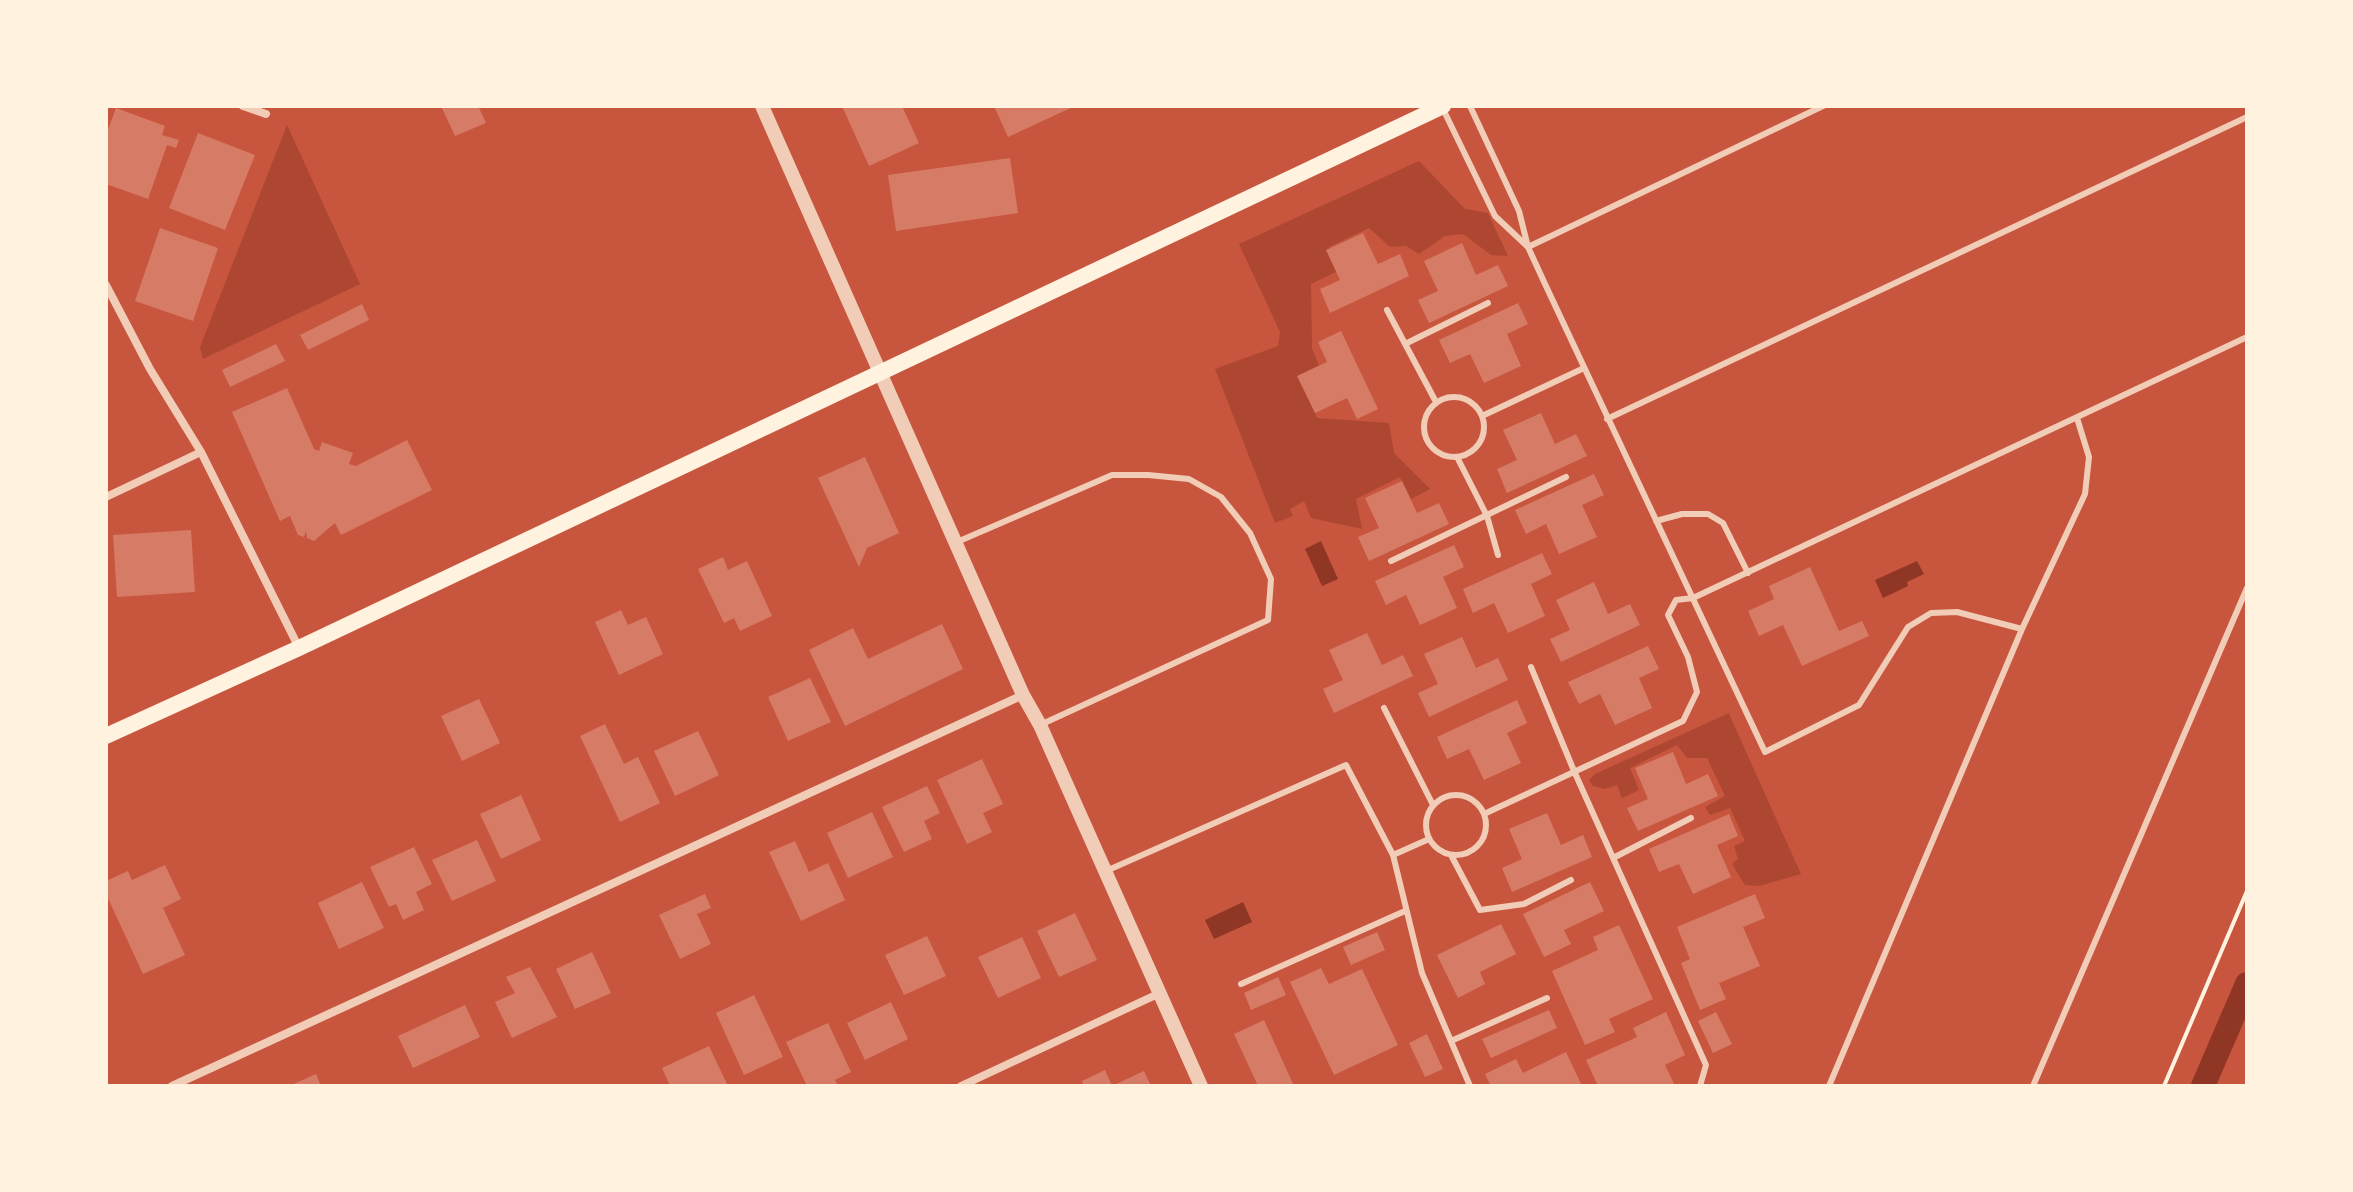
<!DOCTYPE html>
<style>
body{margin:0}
#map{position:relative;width:2353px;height:1192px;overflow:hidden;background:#c8553d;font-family:Cabin,sans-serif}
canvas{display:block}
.frame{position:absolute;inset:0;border:108px solid #fff3e0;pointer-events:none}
</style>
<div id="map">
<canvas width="2353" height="1192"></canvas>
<div class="frame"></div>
</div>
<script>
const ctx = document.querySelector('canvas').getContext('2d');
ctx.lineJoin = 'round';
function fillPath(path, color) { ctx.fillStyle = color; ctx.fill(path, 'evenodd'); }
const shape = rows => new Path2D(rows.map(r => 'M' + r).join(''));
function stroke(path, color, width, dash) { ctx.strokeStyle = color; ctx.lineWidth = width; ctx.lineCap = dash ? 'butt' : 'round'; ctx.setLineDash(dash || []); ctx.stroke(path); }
const green = shape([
 [287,125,360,284,203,359,200,347],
 [1419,161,1465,209,1488,213,1508,256,1491,255,1463,234,1445,236,1419,254,1406,246,1390,247,1369,228,1329,247,1336,272,1311,284,1312,348,1319,365,1299,376,1317,418,1389,423,1394,453,1430,489,1411,499,1400,477,1356,499,1362,529,1311,518,1304,501,1290,509,1293,516,1275,523,1215,369,1278,346,1280,332,1239,244],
 [1729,713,1729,714,1801,874,1759,886,1745,885,1732,864,1738,859,1734,846,1745,841,1730,808,1710,815,1705,807,1725,796,1707,758,1687,758,1677,745,1630,768,1639,790,1622,798,1617,785,1605,789,1593,786,1589,780,1595,774]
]);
const water = shape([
 [1321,541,1338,579,1322,586,1305,549],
 [1917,561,1924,574,1907,582,1908,586,1883,598,1875,580],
 [1243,902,1252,922,1214,939,1205,920]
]);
const canal = shape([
 [2203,1086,2247,984]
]);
const building = shape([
 [441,106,484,106,479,108,486,123,455,136],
 [842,106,902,106,919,143,869,166],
 [994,106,1075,106,1008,137],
 [116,108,165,126,162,135,179,140,176,148,167,145,148,199,106,184,106,135],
 [198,133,255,155,225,230,169,208],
 [1010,158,1018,213,896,231,888,175],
 [160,228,218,248,193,321,135,301],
 [1363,233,1378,264,1400,254,1409,276,1330,313,1320,289,1340,280,1326,250],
 [1462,243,1476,275,1498,265,1508,286,1429,323,1418,300,1438,291,1424,261],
 [1518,303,1528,324,1507,334,1521,366,1484,383,1470,354,1450,363,1439,340],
 [362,304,369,320,308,350,300,335],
 [1341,331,1378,409,1357,419,1347,398,1315,413,1297,376,1327,362,1318,342],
 [276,344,285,361,230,387,222,370],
 [287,388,314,449,319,451,322,442,353,453,349,464,356,466,407,440,432,490,341,535,335,523,314,541,307,538,306,531,304,537,298,535,290,516,280,521,232,412],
 [1541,413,1555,444,1576,434,1587,456,1507,493,1497,469,1517,460,1503,430],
 [865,457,899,533,867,548,859,567,818,478],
 [1594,474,1604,495,1582,505,1597,537,1559,554,1546,524,1526,534,1515,510],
 [1402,481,1417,513,1439,503,1449,524,1369,561,1358,537,1379,528,1365,498],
 [191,530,195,592,117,597,113,535],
 [1454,545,1464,567,1443,577,1457,608,1420,625,1406,595,1386,605,1375,581],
 [1542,553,1552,574,1531,584,1545,616,1508,633,1494,603,1473,613,1463,589],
 [723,557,728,570,747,561,772,616,740,631,734,618,724,623,698,569],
 [1810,567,1839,631,1862,621,1869,636,1802,666,1783,625,1759,636,1748,611,1774,599,1769,586],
 [1594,582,1608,614,1630,604,1640,625,1561,662,1550,639,1570,630,1556,600],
 [621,610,628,625,646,617,663,654,619,675,595,622],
 [942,624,963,669,845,726,809,650,853,628,868,659],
 [1367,633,1382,665,1403,655,1413,676,1334,713,1323,689,1343,680,1329,650],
 [1462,637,1476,668,1498,658,1508,680,1429,717,1418,693,1438,684,1424,654],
 [1648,646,1659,669,1639,678,1652,708,1615,725,1600,694,1579,704,1568,682],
 [810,678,831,722,788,741,768,697],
 [479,699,500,743,462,761,441,716],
 [1517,700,1527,723,1507,733,1521,763,1484,780,1469,749,1447,759,1437,737],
 [605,724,624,764,638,757,660,803,620,822,580,736],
 [698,731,719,775,675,796,654,751],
 [1673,752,1686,784,1708,774,1718,796,1638,831,1627,808,1648,799,1635,768],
 [982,759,1003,804,983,813,992,832,967,844,937,780],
 [927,786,940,813,924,821,932,839,904,852,882,807],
 [521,795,541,840,501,859,480,814],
 [872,812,893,857,848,878,827,833],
 [1547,813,1561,845,1583,835,1592,857,1512,892,1502,868,1522,859,1509,829],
 [1729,814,1738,836,1717,845,1731,877,1693,894,1679,864,1659,872,1649,849],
 [477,840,496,881,452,901,432,860],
 [795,841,809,872,828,863,845,900,801,921,769,852],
 [414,847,432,884,416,892,424,910,403,920,396,904,389,907,370,867],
 [165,865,181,899,163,908,185,955,143,974,106,894,106,881,128,871,132,880],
 [362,882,384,928,339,949,318,903],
 [1590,882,1604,911,1564,930,1571,944,1544,957,1523,914],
 [705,894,711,908,697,914,711,944,680,959,659,915],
 [1755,894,1765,918,1743,927,1760,966,1719,983,1726,999,1700,1010,1681,963,1690,959,1677,927],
 [1075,913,1097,960,1059,977,1037,931],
 [1501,924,1516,954,1480,972,1485,984,1458,998,1437,955],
 [1619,925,1653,999,1609,1019,1615,1032,1585,1045,1552,971,1598,950,1593,937],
 [1377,932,1385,950,1351,965,1343,947],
 [927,936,946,976,904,995,885,955],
 [1022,937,1041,978,998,998,978,957],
 [592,952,611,993,575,1009,556,969],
 [530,967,557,1017,512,1038,495,1002,515,993,506,977],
 [1321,968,1329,984,1362,969,1398,1045,1334,1075,1290,982],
 [1278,977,1286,995,1251,1010,1244,993],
 [754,995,783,1057,744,1075,716,1013],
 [891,1002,908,1039,865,1060,847,1023],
 [465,1005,480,1037,413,1068,398,1036],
 [1549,1010,1557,1028,1491,1058,1482,1039],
 [1666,1012,1685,1055,1665,1065,1675,1086,1598,1086,1586,1060,1637,1037,1633,1028],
 [1716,1012,1732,1044,1713,1053,1698,1021],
 [1264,1020,1294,1086,1258,1086,1234,1034],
 [828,1023,851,1072,835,1080,838,1086,807,1086,786,1042],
 [1427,1034,1443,1069,1425,1077,1409,1043],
 [709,1046,728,1086,670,1086,662,1068],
 [1566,1052,1582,1086,1491,1086,1485,1074,1516,1059,1523,1073],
 [1105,1070,1112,1086,1084,1086,1082,1081],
 [1144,1071,1151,1086,1112,1086],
 [316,1074,321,1086,289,1086]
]);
const path = shape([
 [2164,1086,2247,891],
 [2246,1086,2247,1084]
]);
const service = shape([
 [1470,106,1519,211,1528,247,1545,284,1765,752,1859,705,1908,627,1931,613,1957,612,2022,629],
 [1443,109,1495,216,1528,247],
 [1528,247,1823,106],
 [1387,310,1436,402],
 [1405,344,1488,303],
 '1424 427a30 30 0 1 1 60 0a30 30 0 1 1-60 0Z',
 [1482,416,1584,368],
 [1607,419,2247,117],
 [1457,457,1487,516,1498,555],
 [1656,521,1682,514,1708,514,1723,523,1748,573],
 [957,542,1112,475,1148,475,1189,479,1221,497,1250,533,1271,579,1268,620,1040,725],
 [1391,561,1566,477],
 [1531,667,1574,771,1706,1065,1700,1086],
 [1384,708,1433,805],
 '1426 825a30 30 0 1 1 60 0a30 30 0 1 1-60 0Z',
 [1484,814,1683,721,1697,692,1688,657,1668,615,1676,600,1693,598,2247,337],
 [1393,855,1429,839],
 [1451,855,1480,910,1524,904,1571,880],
 [1613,858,1691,818],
 [1106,871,1346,765,1393,855,1422,973,1470,1086],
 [1241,984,1405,911],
 [1451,1041,1547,998],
 [1829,1086,2022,629,2085,494,2089,457,2077,418],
 [2033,1086,2247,588]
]);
const minor = shape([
 [243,106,266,114],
 [106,285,150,369,201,452,299,648],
 [106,497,201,452],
 [172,1086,1023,695],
 [961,1086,1160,993]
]);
const tertiary = shape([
 [762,106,1023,695,1040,725,1201,1086]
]);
const secondary = shape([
 [106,736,299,648,1443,106]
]);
fillPath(green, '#ae4732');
fillPath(water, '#8f3625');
stroke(canal, '#8f3625', 24);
fillPath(building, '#d67c66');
stroke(path, '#fff3e0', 4);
stroke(service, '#f1ccb7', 6);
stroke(minor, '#f1ccb7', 8);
stroke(tertiary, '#f1ccb7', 14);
stroke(secondary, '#fff3e0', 16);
</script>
